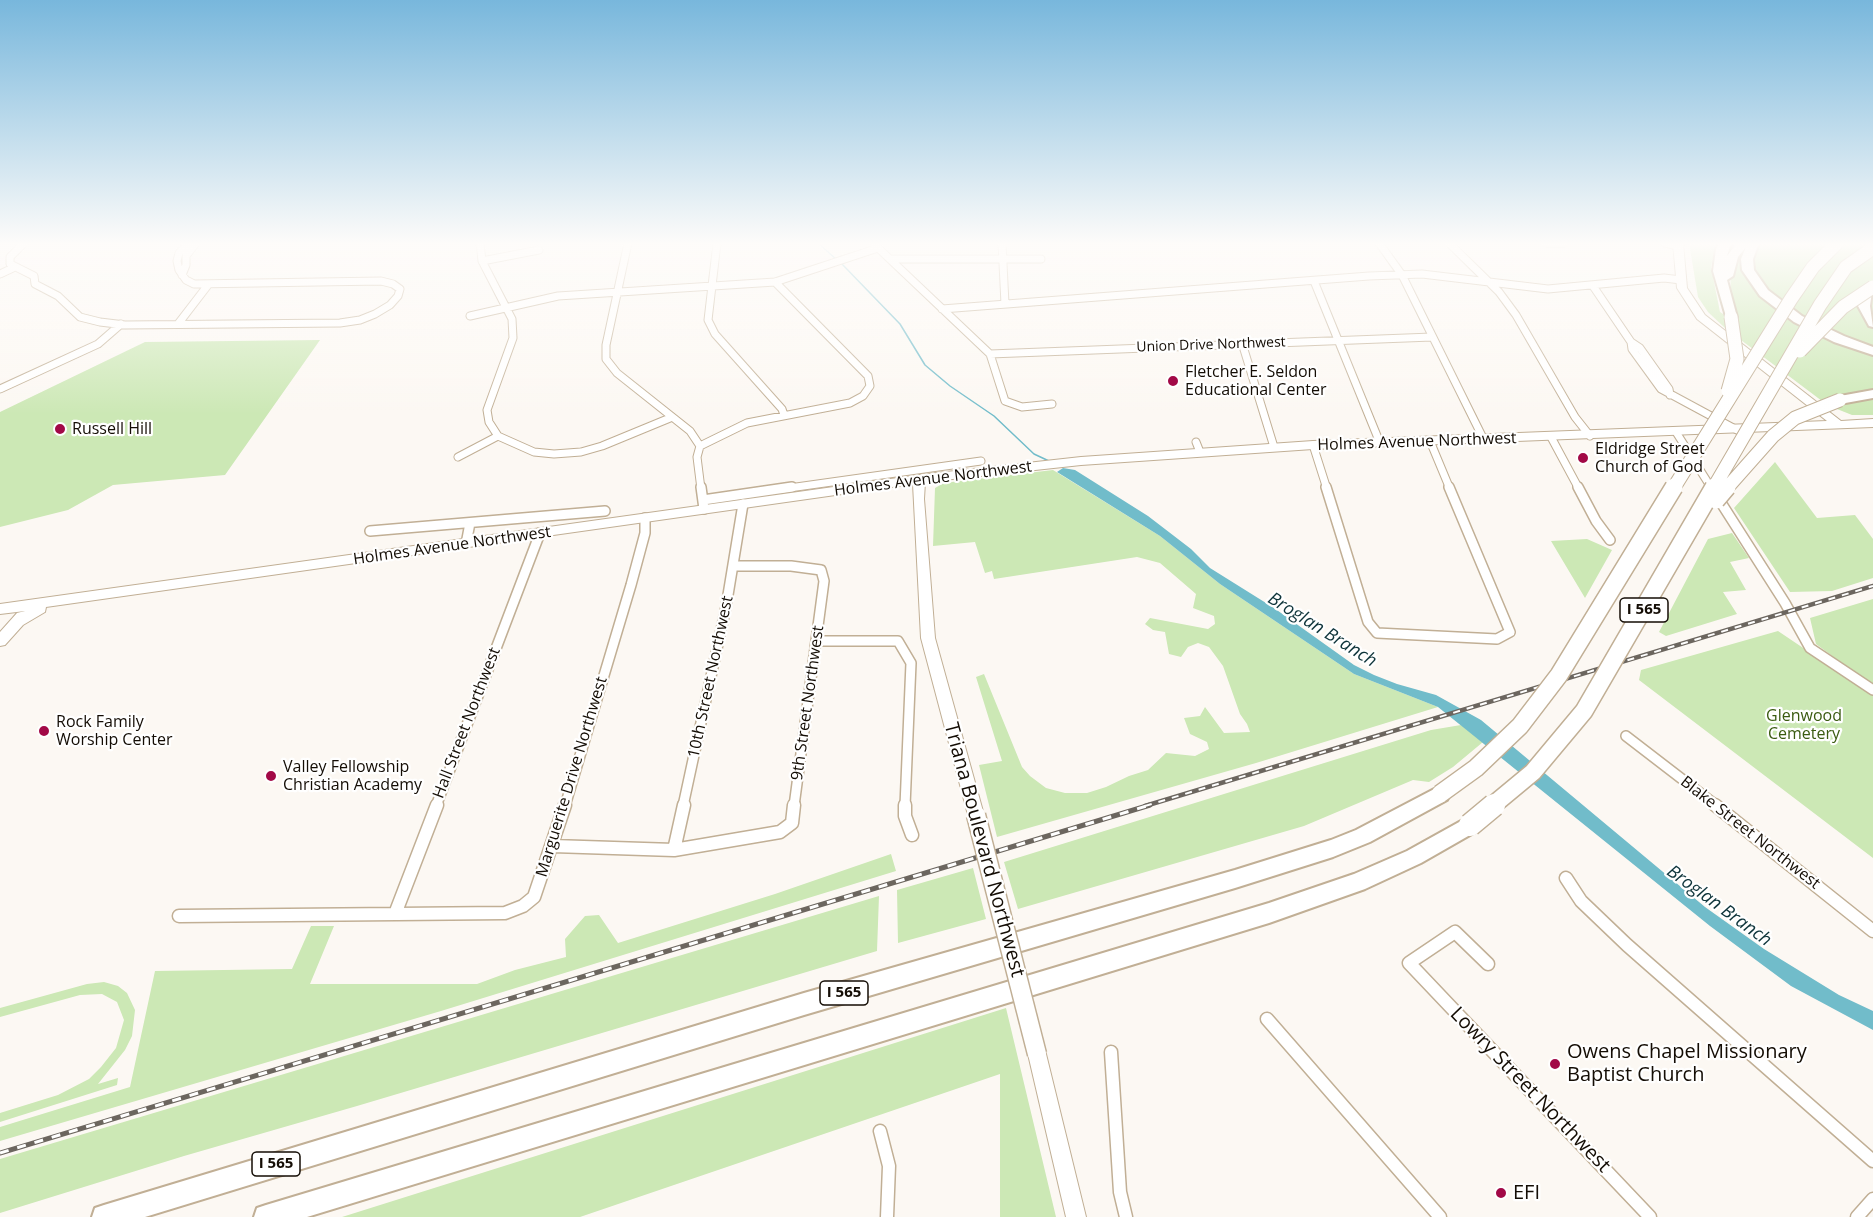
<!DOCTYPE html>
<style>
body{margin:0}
canvas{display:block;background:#fcf8f3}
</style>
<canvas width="1873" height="1217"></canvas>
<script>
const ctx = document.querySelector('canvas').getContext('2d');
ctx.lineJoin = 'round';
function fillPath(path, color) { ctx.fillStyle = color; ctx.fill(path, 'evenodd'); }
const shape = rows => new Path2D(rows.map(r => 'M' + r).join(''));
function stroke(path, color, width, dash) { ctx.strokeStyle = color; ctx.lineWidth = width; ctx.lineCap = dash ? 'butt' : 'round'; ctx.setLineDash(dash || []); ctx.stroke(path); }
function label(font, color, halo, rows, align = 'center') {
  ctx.font = font + ' "Open Sans",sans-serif'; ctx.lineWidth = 4.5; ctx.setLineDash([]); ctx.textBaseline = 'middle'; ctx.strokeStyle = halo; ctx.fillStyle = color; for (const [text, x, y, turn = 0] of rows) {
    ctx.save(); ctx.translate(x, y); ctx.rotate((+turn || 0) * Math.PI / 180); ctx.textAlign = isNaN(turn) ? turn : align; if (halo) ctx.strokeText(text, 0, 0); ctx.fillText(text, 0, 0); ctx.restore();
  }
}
const green = shape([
 [1689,243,1717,243,1711,267,1720,312,1737,323,1731,297,1730,262,1743,248,1741,259,1744,273,1753,287,1773,306,1873,354,1873,390,1822,401,1725,328,1708,312,1698,297],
 [1756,243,1873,243,1873,312,1860,311,1873,327,1873,349,1832,334,1776,301,1752,270,1751,253],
 [320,340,225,475,113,485,68,510,0,527,0,412,145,342],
 [1873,398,1873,415,1852,415,1832,407],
 [1775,462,1817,518,1855,515,1873,539,1873,578,1832,591,1790,592,1734,508],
 [1053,470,1160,536,1220,584,1354,674,1438,707,1256,763,997,837,979,765,1002,761,976,677,984,674,1022,767,1030,776,1046,788,1065,793,1087,793,1106,787,1129,776,1148,770,1166,753,1195,756,1209,749,1207,742,1190,734,1184,718,1200,716,1205,707,1224,733,1250,732,1247,724,1240,714,1223,666,1209,647,1198,643,1188,647,1181,657,1169,654,1165,632,1153,630,1145,624,1150,618,1208,629,1215,624,1214,616,1193,608,1196,594,1160,563,1137,557,994,579,992,571,985,573,975,542,933,546,935,488,944,483],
 [1732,533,1749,558,1730,562,1746,590,1723,592,1737,614,1666,636,1659,632,1708,539],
 [1587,539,1612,550,1585,598,1551,541],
 [1873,599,1873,686,1816,644,1810,618],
 [1778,631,1873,695,1873,858,1639,680,1641,670],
 [1461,725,1483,742,1453,767,1429,782,1413,780,1304,826,1018,909,1004,862,1431,730],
 [891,854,896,871,441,1011,0,1141,0,1127,130,1087,155,971,292,969,311,926,334,926,310,984,477,984,515,970,566,957,565,939,585,916,599,915,618,943,775,894],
 [973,868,986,919,898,943,897,890],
 [879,896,877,951,357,1106,184,1156,0,1213,0,1159],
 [104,982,118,986,127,993,135,1010,132,1036,125,1050,98,1084,118,1078,117,1085,0,1122,0,1113,58,1095,89,1079,101,1067,116,1048,124,1020,117,1002,102,994,80,995,0,1017,0,1008,87,984],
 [1006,1008,1056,1217,1000,1217,1000,1074,580,1217,342,1217]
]);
const water = shape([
 [1063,468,1075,470,1148,516,1191,549,1210,568,1274,608,1354,665,1374,675,1397,684,1436,695,1481,720,1705,907,1764,949,1839,995,1873,1011,1873,1030,1791,986,1710,926,1438,707,1354,674,1220,584,1160,536,1057,472]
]);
const stream = shape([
 [818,243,836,259],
 [841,263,900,324,925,365,950,386,994,416,1034,454,1049,461]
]);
const streetFar2 = shape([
 [24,243,10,257,10,264,34,276,35,284,58,296,80,317,100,322,125,325,340,323,360,320,375,314,390,305,398,296,400,289,393,284,381,281,194,284,186,280,179,270,177,261,179,253,189,243],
 [480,243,482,261,512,319,513,338,487,410,489,422,498,436,534,452,554,454,581,452,602,446,670,418],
 [628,243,606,345,606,359,617,373,690,431,700,446,697,457,701,489],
 [717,243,708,320,715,334,782,409,784,415],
 [1002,243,1005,304],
 [1379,243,1402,275,1484,440],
 [1449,243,1499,292,1516,315,1575,417,1590,436],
 [1546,243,1565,243],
 [1665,243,1678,246],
 [875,245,990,354,1005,401,1022,407,1052,404],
 [890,259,1041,259],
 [482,261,539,250],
 [0,274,15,267],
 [182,275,186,265,186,256,196,243],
 [1314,281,1380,443],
 [1593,286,1631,342,1640,348,1669,389,1670,395],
 [942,309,1369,276,1422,274,1548,289,1664,278,1681,280],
 [470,316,558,296,775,282,878,248],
 [178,324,208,285],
 [1631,342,1632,349,1661,389,1737,430],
 [1242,343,1274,447],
 [990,354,1432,337],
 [0,389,98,344,121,324],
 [1676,432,1712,489],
 [1551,437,1579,489],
 [1430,441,1450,489],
 [1196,442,1200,452],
 [1313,445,1327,489],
 [700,446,747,423,850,403,863,396,870,386,868,376,775,282],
 [458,457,498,436],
 [782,489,981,461]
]);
const streetFar1 = shape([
 [701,487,704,509],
 [1326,487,1368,622,1377,633,1497,639,1510,632,1449,487],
 [1578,487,1596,521,1610,540],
 [1711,487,1785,603,1810,648,1873,690],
 [703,500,792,487],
 [370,531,605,511],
 [466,544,470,523],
 [733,566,791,566,821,570,824,581,794,806],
 [816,641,898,641,911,663,905,806],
 [1626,736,1717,806],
 [436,806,540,533],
 [565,806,631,585,645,533,645,518],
 [683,806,726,607,743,504]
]);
const street = shape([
 [905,805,905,816,912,835],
 [1715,805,1873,931],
 [553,846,674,850,780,832,792,823,794,805],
 [674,850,684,805],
 [1566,878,1581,901,1627,945,1873,1161],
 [395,914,437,805],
 [179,916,505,913,523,906,534,897,565,805],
 [1488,964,1455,932,1409,963,1650,1217],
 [1267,1019,1440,1217],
 [1111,1052,1120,1192,1126,1217],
 [880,1131,889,1166,887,1217],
 [1857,1217,1873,1199]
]);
const secondary = shape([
 [1673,243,1683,243,1687,288,1705,315,1841,421,1873,419,1873,427,1313,449,1081,465,925,482,924,499,935,638,984,815,982,820,976,822,970,820,968,815,921,638,913,484,46,607,45,612,23,625,5,645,0,646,0,632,17,613,25,611,0,614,0,604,919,475,1081,457,1313,441,1827,421,1697,319,1677,288,1673,243],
 [1037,1045,1044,1047,1046,1054,1086,1217,1066,1217,1028,1054,1030,1047,1037,1045]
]);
const highway = shape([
 [1720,243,1731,243,1727,256,1737,243,1759,243,1753,259,1754,270,1768,290,1802,316,1844,336,1873,347,1873,355,1834,342,1794,322,1760,296,1742,270,1741,259,1746,247,1738,257,1733,276,1727,280,1737,317,1731,321,1727,320,1713,271,1716,249,1720,243],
 [1873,283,1870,306,1873,327,1869,326,1858,306,1861,293,1869,284,1873,283],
 [1873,390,1873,398,1840,404,1833,400,1840,396,1873,390],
 [1440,786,1447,788,1450,794,1447,800,1370,842,1333,857,1235,888,804,1015,145,1217,92,1217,95,1208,104,1205,804,993,1235,870,1331,840,1356,830,1440,786],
 [1470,816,1477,819,1480,825,1477,831,1421,863,1365,889,1269,923,307,1217,254,1217,257,1208,266,1205,1269,903,1354,874,1407,851,1470,816]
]);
const railFar1 = shape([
 [1145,806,1873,586]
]);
const rail = shape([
 [0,1153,1150,805]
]);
const secondaryBridge = shape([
 [976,815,1037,1054]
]);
const highwayBridgeFar2 = shape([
 [1800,351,1843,307,1873,287],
 [1728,391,1737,359,1731,317],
 [1673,489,1791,299,1813,267,1837,243],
 [1713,489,1820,305,1846,267,1873,248],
 [1726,489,1773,436,1795,418,1840,400]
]);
const highwayBridgeFar1 = shape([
 [1716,500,1727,487],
 [1440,794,1476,768,1520,726,1559,675,1674,487],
 [1492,806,1533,772,1584,711,1714,487]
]);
const highwayBridge = shape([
 [1470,825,1494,805]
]);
const markers = [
 [1173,381,6,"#a20947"],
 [60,429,6,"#a20947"],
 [1583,458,6,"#a20947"],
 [44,731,6,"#a20947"],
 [271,776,6,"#a20947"],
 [1555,1064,6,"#a20947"],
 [1501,1193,6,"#a20947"]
];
const farStreetnames = [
 ["Union Drive Northwest",1211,345,-2]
];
const shields = [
 [1644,610,48],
 [844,993,48],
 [276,1164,48]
];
const shieldNames = [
 ["I 565",1644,610],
 ["I 565",844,993],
 ["I 565",276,1164]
];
const poiNames = [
 ["Fletcher E. Seldon",1185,372],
 ["Educational Center",1185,390],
 ["Russell Hill",72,429],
 ["Eldridge Street",1595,449],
 ["Church of God",1595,467],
 ["Rock Family",56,722],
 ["Worship Center",56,740],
 ["Valley Fellowship",283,767],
 ["Christian Academy",283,785]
];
const streetNames = [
 ["Holmes Avenue Northwest",1417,442,-2],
 ["Holmes Avenue Northwest",933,479,-7],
 ["Holmes Avenue Northwest",452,546,-8],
 ["10th Street Northwest",711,677,-78],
 ["9th Street Northwest",808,703,-82],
 ["Hall Street Northwest",467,723,-69],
 ["Marguerite Drive Northwest",572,777,-73],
 ["Blake Street Northwest",1750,833,38]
];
const parkNames = [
 ["Glenwood",1804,716],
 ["Cemetery",1804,734]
];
const waterNames = [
 ["Broglan Branch",1322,630,32],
 ["Broglan Branch",1719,906,36]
];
const nearStreetnames = [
 ["Triana Boulevard Northwest",984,850,75],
 ["Lowry Street Northwest",1530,1090,46]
];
const nearPoinames = [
 ["Owens Chapel Missionary",1567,1052],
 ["Baptist Church",1567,1075],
 ["EFI",1513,1193]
];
fillPath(green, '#cce8b5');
fillPath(water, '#71bcca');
stroke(stream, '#71bcca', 1.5);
stroke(streetFar2, '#c1af95', 9);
stroke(streetFar1, '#c1af95', 12);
stroke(street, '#c1af95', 15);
stroke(secondary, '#c1af95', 2);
stroke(highway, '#c1af95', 4);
stroke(streetFar2, '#fff', 7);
stroke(streetFar1, '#fff', 9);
stroke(street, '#fff', 12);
fillPath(secondary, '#fff');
fillPath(highway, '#fff');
stroke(railFar1, '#6c665f', 4.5);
stroke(rail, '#6c665f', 5);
stroke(railFar1, '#fff', 2, [7]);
stroke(rail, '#fff', 3, [9]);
stroke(secondaryBridge, '#c1af95', 21, []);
stroke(highwayBridgeFar2, '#c1af95', 15, []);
stroke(highwayBridgeFar1, '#c1af95', 20, []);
stroke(highwayBridge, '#c1af95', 25, []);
stroke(secondaryBridge, '#fff', 18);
stroke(highwayBridgeFar2, '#fff', 13);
stroke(highwayBridgeFar1, '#fff', 17);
stroke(highwayBridge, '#fff', 22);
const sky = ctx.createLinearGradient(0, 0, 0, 414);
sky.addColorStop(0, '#78b7dc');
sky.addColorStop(0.59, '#fefcfa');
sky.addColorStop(1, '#fefcfa00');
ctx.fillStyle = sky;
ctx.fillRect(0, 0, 1873, 414);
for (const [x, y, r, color] of markers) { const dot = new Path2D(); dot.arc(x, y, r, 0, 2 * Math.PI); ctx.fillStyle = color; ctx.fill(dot); stroke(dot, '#fff', 2); }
label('14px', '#140d05', '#fff', farStreetnames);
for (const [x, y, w] of shields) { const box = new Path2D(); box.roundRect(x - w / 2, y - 12, w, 24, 4.5); ctx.fillStyle = '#fff'; ctx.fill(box); stroke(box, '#140d05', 1.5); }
label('bold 15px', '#140d05', null, shieldNames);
label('16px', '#140d05', '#fff', poiNames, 'left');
label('16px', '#140d05', '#fff', streetNames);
label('16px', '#3a5b10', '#fff', parkNames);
label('italic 18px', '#0e343a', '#fff', waterNames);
label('20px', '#140d05', '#fff', nearStreetnames);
label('20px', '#140d05', '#fff', nearPoinames, 'left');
</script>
